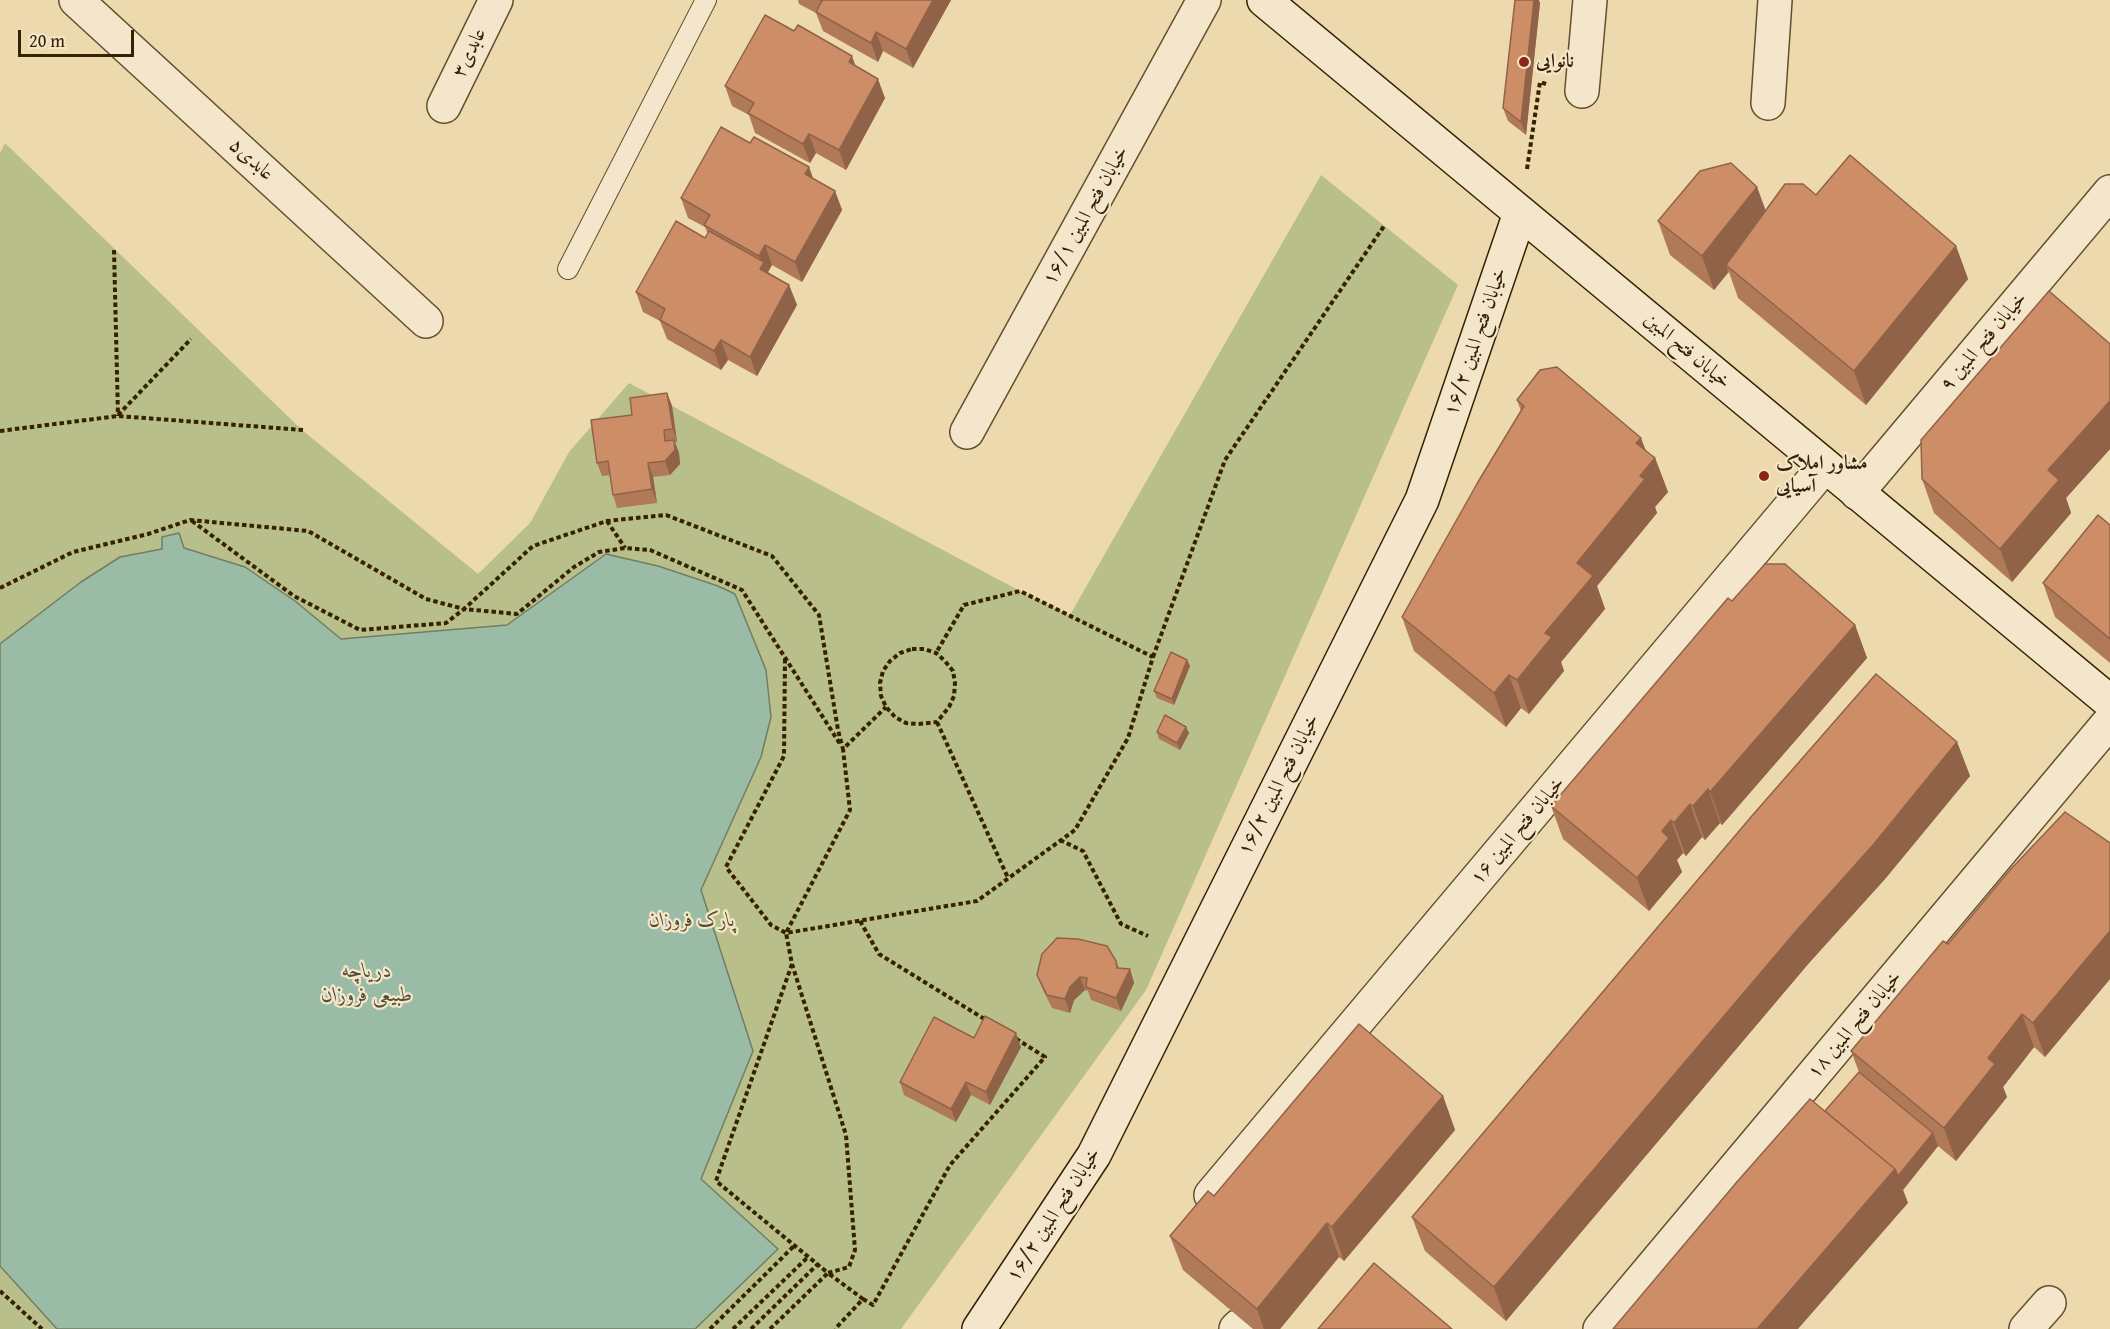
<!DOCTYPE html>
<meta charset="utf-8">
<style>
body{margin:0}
#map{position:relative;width:2110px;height:1329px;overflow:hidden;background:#edd9ae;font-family:"Gentium Book Plus",serif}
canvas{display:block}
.scale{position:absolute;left:18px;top:30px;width:116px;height:27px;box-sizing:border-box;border:3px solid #362102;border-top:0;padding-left:8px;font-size:18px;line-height:21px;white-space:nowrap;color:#362102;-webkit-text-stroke:4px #f3e6ca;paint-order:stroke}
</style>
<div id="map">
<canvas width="2110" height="1329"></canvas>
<div class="scale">20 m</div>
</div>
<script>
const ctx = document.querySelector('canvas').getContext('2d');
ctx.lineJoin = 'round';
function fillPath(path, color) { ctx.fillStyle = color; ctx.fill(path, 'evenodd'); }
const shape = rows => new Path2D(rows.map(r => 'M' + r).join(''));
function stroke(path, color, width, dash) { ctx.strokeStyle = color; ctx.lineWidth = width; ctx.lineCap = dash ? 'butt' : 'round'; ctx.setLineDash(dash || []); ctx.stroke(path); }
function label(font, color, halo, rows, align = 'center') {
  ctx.font = font + ' "Gentium Book Plus",Amiri,serif'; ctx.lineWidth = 4.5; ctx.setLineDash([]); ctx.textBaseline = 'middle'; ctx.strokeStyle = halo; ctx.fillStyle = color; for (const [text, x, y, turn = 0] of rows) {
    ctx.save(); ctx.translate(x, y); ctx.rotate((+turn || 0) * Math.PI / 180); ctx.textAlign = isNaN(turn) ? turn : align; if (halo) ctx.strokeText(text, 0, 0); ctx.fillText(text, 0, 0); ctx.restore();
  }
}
const green = shape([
 [5,143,302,430,478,574,530,523,569,452,629,383,1020,591,1070,615,1321,175,1458,285,1146,990,901,1329,0,1329,0,153]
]);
const water = shape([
 [179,533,184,548,245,567,295,601,341,639,507,625,606,554,658,566,718,586,735,594,766,670,771,717,761,757,701,890,753,1051,701,1179,778,1249,695,1329,57,1329,0,1266,0,644,81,582,120,557,162,549,162,537,179,533]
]);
const path = shape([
 [1527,169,1540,82,1546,84],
 [114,250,118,416],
 [118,415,191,339],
 [0,431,118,416,303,430],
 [192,521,294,596,360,630,446,623,464,609,517,614,574,567,599,552,625,548,650,550,742,590,840,744],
 [607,521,625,548],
 [0,588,73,552,148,534,190,520,308,531,426,599,464,609,533,546,607,521,666,515,772,556,819,615,838,730,843,749],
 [912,649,924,649,936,653,945,661,953,671,955,683,954,696,949,707,937,722,918,724,906,723,895,717,886,707,881,696,880,683,883,671,890,661,900,653,912,649],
 [1153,657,1225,460,1384,226],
 [785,659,784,756,726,867,771,925,786,933,977,901,1075,830,1128,738,1153,657,1020,591,964,605,936,653],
 [937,722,1008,878],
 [1060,840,1083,851,1121,924,1148,936],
 [860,921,879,954,986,1020],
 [792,964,716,1181,828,1273,849,1267,855,1250,846,1135,792,964,786,933,850,810,843,749,886,707],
 [0,1291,42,1329],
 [863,1299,873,1305,950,1165,1045,1057,1015,1038],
 [710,1329,795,1245],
 [733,1329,808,1257],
 [751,1329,818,1264],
 [770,1329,828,1273,863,1299,835,1329]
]);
const lane = shape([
 [568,269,706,0]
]);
const street = shape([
 [76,0,426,321],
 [1582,91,1590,0],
 [1768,103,1775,0],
 [444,106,496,0],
 [967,432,1204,0],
 [1857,493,2110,192],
 [1211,1195,1825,466],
 [1236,1329,1239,1326],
 [1600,1329,2110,721],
 [2026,1329,2049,1303]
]);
const secondary = shape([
 [1264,0,2110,702],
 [979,1329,1094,1155,1422,500,1520,213]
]);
const wall = shape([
 [798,0,951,0,913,68,883,51,878,62,823,31,816,13,799,4],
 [1540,3,1526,135,1508,121,1503,108],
 [856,66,885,98,846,170,816,153,810,163,755,133,749,115,732,106,725,86],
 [809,167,813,178,835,191,842,210,802,282,772,265,768,272,789,285,797,305,757,376,728,360,721,370,667,339,660,321,643,312,636,292,705,238,708,234,705,227,688,218,681,198],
 [1757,187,1766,211,1816,195,1956,246,1968,279,1866,405,1738,298,1729,272,1714,290,1670,255,1658,221],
 [2110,344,2110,449,2066,498,2071,513,2012,582,1934,513,1922,479],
 [667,393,672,406,677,442,675,443,679,453,680,464,670,475,653,477,657,503,617,508,613,495,610,475,602,476,597,463],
 [1517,400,1646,451,1655,458,1668,492,1655,507,1657,513,1597,586,1605,609,1561,662,1564,671,1529,714,1521,708,1506,727,1414,651,1402,617,1521,411],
 [2110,525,2110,663,2055,617,2043,583],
 [1732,601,1855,625,1867,658,1722,825,1720,823,1705,840,1702,837,1686,856,1683,853,1677,860,1682,872,1649,911,1563,839,1551,806],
 [1187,660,1190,666,1174,705,1157,698,1154,691],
 [1186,727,1189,733,1180,750,1159,739,1157,732],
 [1957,742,1970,776,1885,879,1809,963,1506,1321,1425,1251,1412,1217],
 [2110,843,2110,979,2045,1057,2034,1047,2003,1087,2007,1097,1956,1161,1938,1146,1903,1190,1908,1203,1825,1111,1859,1072,1851,1051,1948,944],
 [1116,961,1119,968,1130,969,1134,983,1121,1011,1091,1000,1088,991,1085,990,1074,1000,1070,1013,1052,1008,1042,988,1037,975],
 [974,1038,1021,1047,990,1105,971,1095,956,1122,904,1095,900,1082],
 [1443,1096,1455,1130,1344,1261,1339,1257,1280,1329,1253,1329,1183,1270,1170,1236,1214,1196]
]);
const shadedWall = shape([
 [933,0,951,0,913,68,906,49],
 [1534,0,1539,0,1540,3,1526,135,1521,122],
 [876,32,883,51,878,62,871,43],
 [852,56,859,75,849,62],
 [878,79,885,98,846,170,839,150],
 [809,134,816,153,810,163,803,144],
 [809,167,816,187,805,174],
 [1757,187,1769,221,1726,265,1728,272,1714,290,1702,256],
 [835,191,842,210,802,282,795,262],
 [765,245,772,265,768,272,771,282,760,269,762,265,759,256],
 [1956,246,1968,279,1866,405,1854,371],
 [789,285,797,305,757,376,750,357],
 [721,340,728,360,721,370,714,351],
 [667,393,672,406,677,442,673,429],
 [2110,401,2110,449,2066,498,2071,513,2012,582,2000,549,2048,470],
 [1641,438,1651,464,1655,458,1668,492,1655,507,1657,513,1597,586,1605,609,1561,662,1564,671,1529,714,1517,680,1545,633,1577,563,1640,476,1636,443],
 [674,440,679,453,680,464,670,475,665,461],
 [648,463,653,477,657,503,652,489],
 [1855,625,1867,658,1722,825,1710,792],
 [1187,660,1190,666,1174,705,1172,699],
 [1509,675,1521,708,1506,727,1494,693],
 [1186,727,1189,733,1180,750,1177,743],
 [1957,742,1970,776,1885,879,1809,963,1506,1321,1494,1287,1797,930],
 [1708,789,1720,823,1705,840,1693,806],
 [1690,804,1702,837,1686,856,1674,823],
 [1671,820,1683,853,1677,860,1682,872,1649,911,1637,878,1662,831],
 [2110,931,2110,979,2045,1057,2033,1023],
 [1130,969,1134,983,1121,1011,1116,998],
 [1080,977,1085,990,1074,1000,1070,1013,1065,999,1070,987],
 [2022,1014,2034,1047,2003,1087,2007,1097,1956,1161,1944,1128,1988,1058],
 [1016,1033,1021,1047,990,1105,986,1092],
 [966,1082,971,1095,956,1122,951,1109],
 [1443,1096,1455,1130,1344,1261,1332,1227],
 [1933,1133,1938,1146,1903,1190,1908,1203,1798,1329,1757,1329,1895,1169],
 [1327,1223,1339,1257,1280,1329,1264,1329,1257,1309]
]);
const building = shape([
 [820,0,933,0,906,49,876,32,871,43,816,12,822,1,820,0],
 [1515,0,1534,0,1521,122,1503,108,1515,0],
 [765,15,794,31,798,25,852,56,849,62,878,79,839,150,809,134,803,144,748,113,754,103,725,86,765,15],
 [721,127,750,143,754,137,809,167,805,174,835,191,795,262,765,245,759,256,704,225,710,215,681,198,721,127],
 [1850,155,1956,246,1854,371,1726,265,1785,184,1803,184,1816,195,1850,155],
 [1731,163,1757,187,1702,256,1658,221,1700,171,1731,163],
 [676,221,705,238,709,231,764,262,760,269,789,285,750,357,721,340,714,351,660,320,665,309,636,292,676,221],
 [2049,291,2110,344,2110,401,2048,470,2059,480,2000,549,1922,479,1921,440,2049,291],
 [1557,367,1641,438,1636,443,1655,458,1640,476,1645,479,1577,563,1593,576,1545,633,1552,637,1517,680,1509,675,1494,693,1402,617,1478,482,1524,406,1517,400,1540,370,1557,367],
 [667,393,673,429,664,430,665,441,674,440,675,450,665,461,648,463,652,489,613,495,608,461,597,463,591,420,632,415,630,398,667,393],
 [2098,515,2110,525,2110,639,2043,583,2098,515],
 [1765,564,1785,564,1855,625,1710,792,1708,789,1693,806,1690,804,1674,823,1671,820,1662,831,1669,838,1637,878,1551,806,1728,598,1732,601,1765,564],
 [1171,652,1187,660,1172,699,1154,691,1171,652],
 [1876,674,1957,742,1873,845,1797,930,1494,1287,1412,1217,1751,817,1876,674],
 [1165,715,1186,727,1177,743,1157,732,1165,715],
 [2065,812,2110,843,2110,931,2033,1023,2022,1014,1988,1058,1995,1064,1944,1128,1851,1051,1943,941,1948,944,2010,870,2065,812],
 [1057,938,1078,939,1107,946,1116,961,1117,968,1130,969,1116,998,1086,987,1087,978,1080,977,1070,987,1065,999,1047,995,1037,975,1042,954,1057,938],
 [985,1016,1016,1033,986,1092,966,1082,951,1109,900,1082,934,1017,974,1038,985,1016],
 [1359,1024,1443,1096,1332,1227,1327,1223,1257,1309,1170,1236,1208,1191,1214,1196,1359,1024],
 [1859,1072,1933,1133,1898,1176,1895,1169,1825,1111,1859,1072],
 [1810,1099,1895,1169,1757,1329,1613,1329,1736,1183,1810,1099],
 [1374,1263,1452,1329,1318,1329,1374,1263]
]);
const markers = [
 [1524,62,6,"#8f2418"],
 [1764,476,6,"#8f2418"]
];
const streetNames = [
 ["عابدی۳",470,53,-64],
 ["عابدی۵",251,160,42],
 ["خیابان فتح المبین ۱۶/۱",1086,216,-61],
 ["خیابان فتح المبین ۱۶/۲",1476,342,-71],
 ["خیابان فتح المبین ۹",1984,342,-50],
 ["خیابان فتح المبین",1687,351,40],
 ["خیابان فتح المبین ۱۶/۲",1279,785,-63],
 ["خیابان فتح المبین ۱۶",1518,831,-50],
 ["خیابان فتح المبین ۱۸",1855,1025,-50],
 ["خیابان فتح المبین ۱۶/۲",1054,1215,-57]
];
const poiNames = [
 ["نانوایی",1536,62],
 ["مشاور املاک",1776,464],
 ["آسیایی",1776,487]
];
const parkNames = [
 ["پارک فروزان",692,921]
];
const waterNames = [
 ["دریاچه",367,972],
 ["طبیعی فروزان",367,996]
];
fillPath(green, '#b9bf8a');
fillPath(water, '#9abba5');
stroke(water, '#727d64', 1.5);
stroke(lane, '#644f2d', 22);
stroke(street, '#644f2d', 36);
stroke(secondary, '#362102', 36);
stroke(path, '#362102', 4, [4.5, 3]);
stroke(lane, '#f3e6ca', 20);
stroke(street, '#f3e6ca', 33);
stroke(secondary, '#f3e6ca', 33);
fillPath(wall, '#b07a59');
fillPath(shadedWall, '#906348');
fillPath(building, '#cd8e67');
stroke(building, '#906348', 1.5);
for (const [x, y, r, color] of markers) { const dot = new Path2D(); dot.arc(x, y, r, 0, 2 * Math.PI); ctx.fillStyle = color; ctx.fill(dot); stroke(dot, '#f3e6ca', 2); }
label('20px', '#362102', '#f3e6ca', streetNames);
label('bold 20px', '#362102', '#f3e6ca', poiNames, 'left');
label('italic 20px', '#574824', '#f3e6ca', parkNames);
label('italic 21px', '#544f33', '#f3e6ca', waterNames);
</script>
